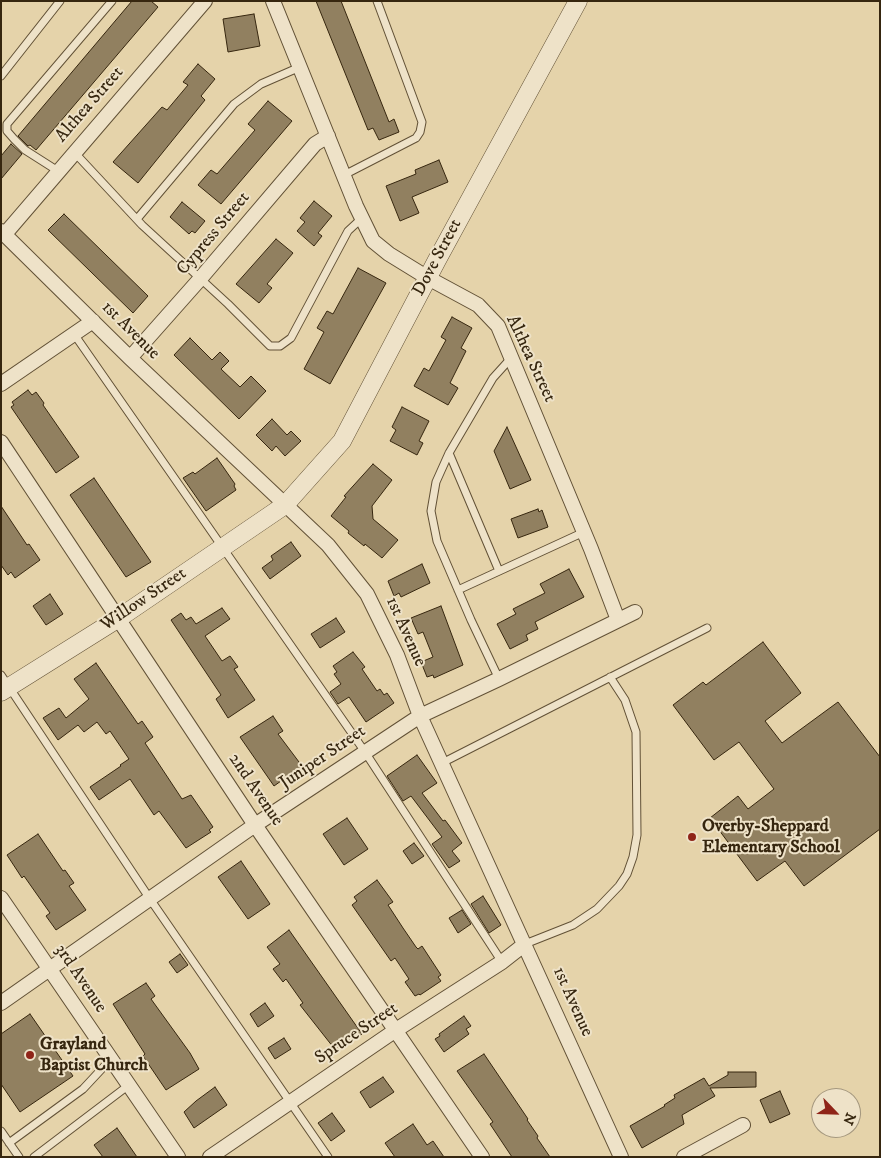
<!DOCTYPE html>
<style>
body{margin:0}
#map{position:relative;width:881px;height:1158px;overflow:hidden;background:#e5d3aa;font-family:"IM FELL DW Pica",serif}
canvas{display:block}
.frame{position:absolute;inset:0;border:2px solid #36260f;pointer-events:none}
.north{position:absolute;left:811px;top:1088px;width:50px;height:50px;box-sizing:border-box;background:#eee2c8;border:1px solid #a4977e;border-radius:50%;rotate:114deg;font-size:14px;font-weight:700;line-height:20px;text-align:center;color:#36260f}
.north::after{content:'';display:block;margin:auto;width:18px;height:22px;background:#8f2418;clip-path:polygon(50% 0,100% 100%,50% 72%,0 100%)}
</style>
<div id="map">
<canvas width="881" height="1158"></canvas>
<div class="frame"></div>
<div class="north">N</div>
</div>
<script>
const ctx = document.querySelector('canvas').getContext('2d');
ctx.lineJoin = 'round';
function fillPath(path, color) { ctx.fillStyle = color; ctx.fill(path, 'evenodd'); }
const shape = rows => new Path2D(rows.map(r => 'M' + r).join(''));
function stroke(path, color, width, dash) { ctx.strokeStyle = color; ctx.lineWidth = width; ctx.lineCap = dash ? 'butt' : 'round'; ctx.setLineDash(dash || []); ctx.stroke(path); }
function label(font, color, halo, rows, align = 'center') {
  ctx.font = font + ' "IM FELL DW Pica",serif'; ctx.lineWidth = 4; ctx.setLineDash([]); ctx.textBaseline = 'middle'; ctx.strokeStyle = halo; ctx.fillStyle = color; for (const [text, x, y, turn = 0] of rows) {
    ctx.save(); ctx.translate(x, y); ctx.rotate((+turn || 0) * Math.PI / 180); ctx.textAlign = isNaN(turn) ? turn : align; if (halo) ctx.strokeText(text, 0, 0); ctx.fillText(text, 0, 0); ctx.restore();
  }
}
const building = shape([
 [132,1,151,1,158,7,36,150,30,145,28,146,18,136,132,1],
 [316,1,341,1,389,122,394,119,399,132,379,140,373,128,368,130,316,1],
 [254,14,260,46,228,52,223,19,254,14],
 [198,64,215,79,201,96,205,100,138,183,113,162,162,107,167,110,188,85,183,82,198,64],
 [268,101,292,121,221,204,198,185,211,170,217,174,255,130,248,124,268,101],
 [11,144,22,154,1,179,1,156,11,144],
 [439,160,448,182,412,197,419,213,400,221,386,186,416,174,415,170,439,160],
 [314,201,332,216,318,233,322,236,314,246,297,231,305,222,300,218,314,201],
 [182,202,205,221,195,233,192,231,189,234,170,217,182,202],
 [64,214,148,296,133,313,48,230,64,214],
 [276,239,293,253,267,284,272,288,259,303,236,284,276,239],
 [358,268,386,283,330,384,304,369,324,332,317,328,327,311,333,314,358,268],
 [452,317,472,328,461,348,466,351,450,383,458,388,448,405,414,386,424,368,429,371,446,340,441,337,452,317],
 [190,338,212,360,220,352,229,361,221,369,240,387,251,376,266,391,239,419,174,355,190,338],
 [28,390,32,395,36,392,44,403,43,405,79,457,56,473,11,407,14,405,12,402,28,390],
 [402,407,429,421,419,441,423,443,417,455,390,441,396,430,392,427,402,407],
 [272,419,287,435,291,431,301,441,285,456,276,446,272,451,256,435,272,419],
 [507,427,531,480,510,489,494,451,507,427],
 [217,458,235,484,234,486,236,490,206,511,183,478,193,472,195,474,217,458],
 [373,464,392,480,372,506,373,519,398,540,382,558,365,544,364,546,348,533,349,531,331,516,346,497,344,496,373,464],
 [94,478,151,562,126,577,70,495,94,478],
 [1,506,27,545,29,544,40,560,15,578,11,572,8,575,1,565,1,506],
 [538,509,539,512,542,510,548,527,518,538,511,519,538,509],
 [291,542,301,556,270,579,262,568,273,560,271,556,291,542],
 [422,564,430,583,401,597,399,593,394,596,388,581,422,564],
 [569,569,584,597,535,622,538,629,526,635,528,640,510,649,497,624,516,614,513,609,545,593,540,584,569,569],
 [50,594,63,614,46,625,33,606,50,594],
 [441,606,463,665,434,678,433,675,427,677,421,662,433,657,423,632,418,634,411,618,441,606],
 [222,608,230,619,205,636,222,661,230,656,238,667,234,669,255,700,228,718,216,699,221,695,171,620,181,613,186,620,191,617,196,624,222,608],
 [336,618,345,632,320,648,311,634,336,618],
 [763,642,801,693,765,721,782,743,838,702,880,757,880,829,804,886,785,861,757,881,710,818,738,796,748,809,774,789,739,742,714,760,673,705,703,682,706,685,763,642],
 [353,652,365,667,362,669,377,691,380,689,384,695,387,693,394,703,366,722,349,697,338,704,330,692,341,684,334,674,337,672,333,666,353,652],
 [96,663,138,724,142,721,153,737,145,743,182,799,191,795,213,827,209,830,211,832,186,848,159,811,154,815,130,779,99,800,90,787,121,766,120,765,129,759,110,731,106,734,97,722,84,732,78,725,58,740,43,718,59,708,66,718,89,699,74,679,96,663],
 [273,716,283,731,278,734,302,766,274,786,240,737,273,716],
 [417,755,437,783,422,793,443,821,445,820,462,843,452,851,460,861,449,868,432,844,442,837,411,796,403,801,387,776,417,755],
 [347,818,368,849,344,865,323,834,347,818],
 [38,834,63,871,65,870,74,883,69,886,86,910,56,930,46,916,50,913,24,876,22,878,7,855,38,834],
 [414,843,424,856,412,864,403,851,414,843],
 [241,861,270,904,248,919,218,877,241,861],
 [377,880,393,902,388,905,403,928,416,947,418,949,422,946,441,975,438,977,441,981,420,995,419,994,415,996,405,982,409,979,395,958,391,961,352,905,357,901,354,897,377,880],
 [483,896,501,925,489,933,471,904,483,896],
 [462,910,471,924,458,933,449,918,462,910],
 [289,930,362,1034,337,1052,300,1005,303,1003,286,979,283,982,273,969,280,964,267,947,289,930],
 [180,954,188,965,177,973,169,962,180,954],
 [146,983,155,996,151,999,190,1053,199,1069,166,1090,143,1056,145,1054,113,1004,146,983],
 [265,1003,274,1016,258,1027,250,1014,265,1003],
 [30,1014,73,1076,20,1112,1,1084,1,1034,30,1014],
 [464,1016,471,1026,466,1029,469,1034,444,1052,435,1039,440,1036,439,1034,464,1016],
 [284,1038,291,1049,275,1059,268,1048,284,1038],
 [484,1054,528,1119,527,1120,538,1136,537,1138,550,1157,512,1157,490,1124,493,1122,457,1071,484,1054],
 [728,1072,756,1072,756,1087,710,1088,715,1096,682,1115,684,1124,642,1148,630,1126,665,1106,664,1105,675,1098,674,1095,704,1078,709,1086,728,1075,728,1072],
 [383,1077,394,1092,370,1108,360,1092,383,1077],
 [215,1087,227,1105,194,1128,184,1112,196,1101,215,1087],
 [780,1091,790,1114,770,1123,760,1100,780,1091],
 [332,1113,345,1131,331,1141,318,1123,332,1113],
 [413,1124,427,1145,433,1141,444,1157,395,1157,385,1143,413,1124],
 [117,1128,137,1157,103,1157,94,1145,117,1128]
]);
const service = shape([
 [1,76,60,1],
 [74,152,142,225,228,304,270,346,280,346,291,338,348,231,362,218],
 [58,171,25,150,14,139,7,131,7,124,112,1],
 [344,175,416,138,420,132,422,122,377,1],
 [137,219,234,104,261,84,300,67],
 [74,334,365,752,502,962],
 [449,453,499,571],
 [458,590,584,532],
 [1,675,150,899,328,1157],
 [499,679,471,620,437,541,431,511,436,482,449,453,493,378,512,357],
 [442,763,707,628],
 [525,944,573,925,597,909,619,886,627,874,633,857,637,835,636,732,625,700,610,677],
 [1,1131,19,1157],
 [9,1143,83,1089,111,1059],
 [34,1157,129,1085]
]);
const minor = shape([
 [273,1,356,206,373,241,389,254,428,278,478,305,498,326,591,549,618,620],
 [1,231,130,358,328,545,367,594,397,655,420,716,621,1157],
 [5,234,205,1],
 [130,358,200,279,315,144,328,136],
 [1,384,93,321],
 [1,442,255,825,482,1157],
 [1,898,178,1157],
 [1,1003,255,825,420,716,499,679,635,612],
 [210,1157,396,1030,502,962,525,944],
 [684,1157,743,1125]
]);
const tertiary = shape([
 [1,692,119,618,285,505,342,441,437,260,578,1]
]);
const markers = [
 [692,837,5,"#8f2418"],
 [30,1055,5,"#8f2418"]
];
const streetNames = [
 ["Althea Street",90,105,-49],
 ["Cypress Street",214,234,-50],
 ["Dove Street",438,258,-62],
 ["1st Avenue",130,331,45],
 ["Althea Street",530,359,65],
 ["Willow Street",144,600,-34],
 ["1st Avenue",405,632,66],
 ["Juniper Street",323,758,-34],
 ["2nd Avenue",255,790,56],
 ["3rd Avenue",80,979,56],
 ["1st Avenue",572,1002,66],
 ["Spruce Street",357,1034,-34]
];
const poiNames = [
 ["Overby-Sheppard",702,827],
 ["Elementary School",702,848],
 ["Grayland",40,1045],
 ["Baptist Church",40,1066]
];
fillPath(building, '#918060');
stroke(building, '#36260f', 1);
stroke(service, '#625136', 9);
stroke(minor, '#625136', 16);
stroke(tertiary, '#625136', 19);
stroke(service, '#eee2c8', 7);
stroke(minor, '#eee2c8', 14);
stroke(tertiary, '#eee2c8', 18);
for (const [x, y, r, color] of markers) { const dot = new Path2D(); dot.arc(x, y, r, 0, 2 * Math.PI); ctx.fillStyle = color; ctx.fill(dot); stroke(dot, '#eee2c8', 2); }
label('18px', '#36260f', '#eee2c8', streetNames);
label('bold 18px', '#36260f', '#eee2c8', poiNames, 'left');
</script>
